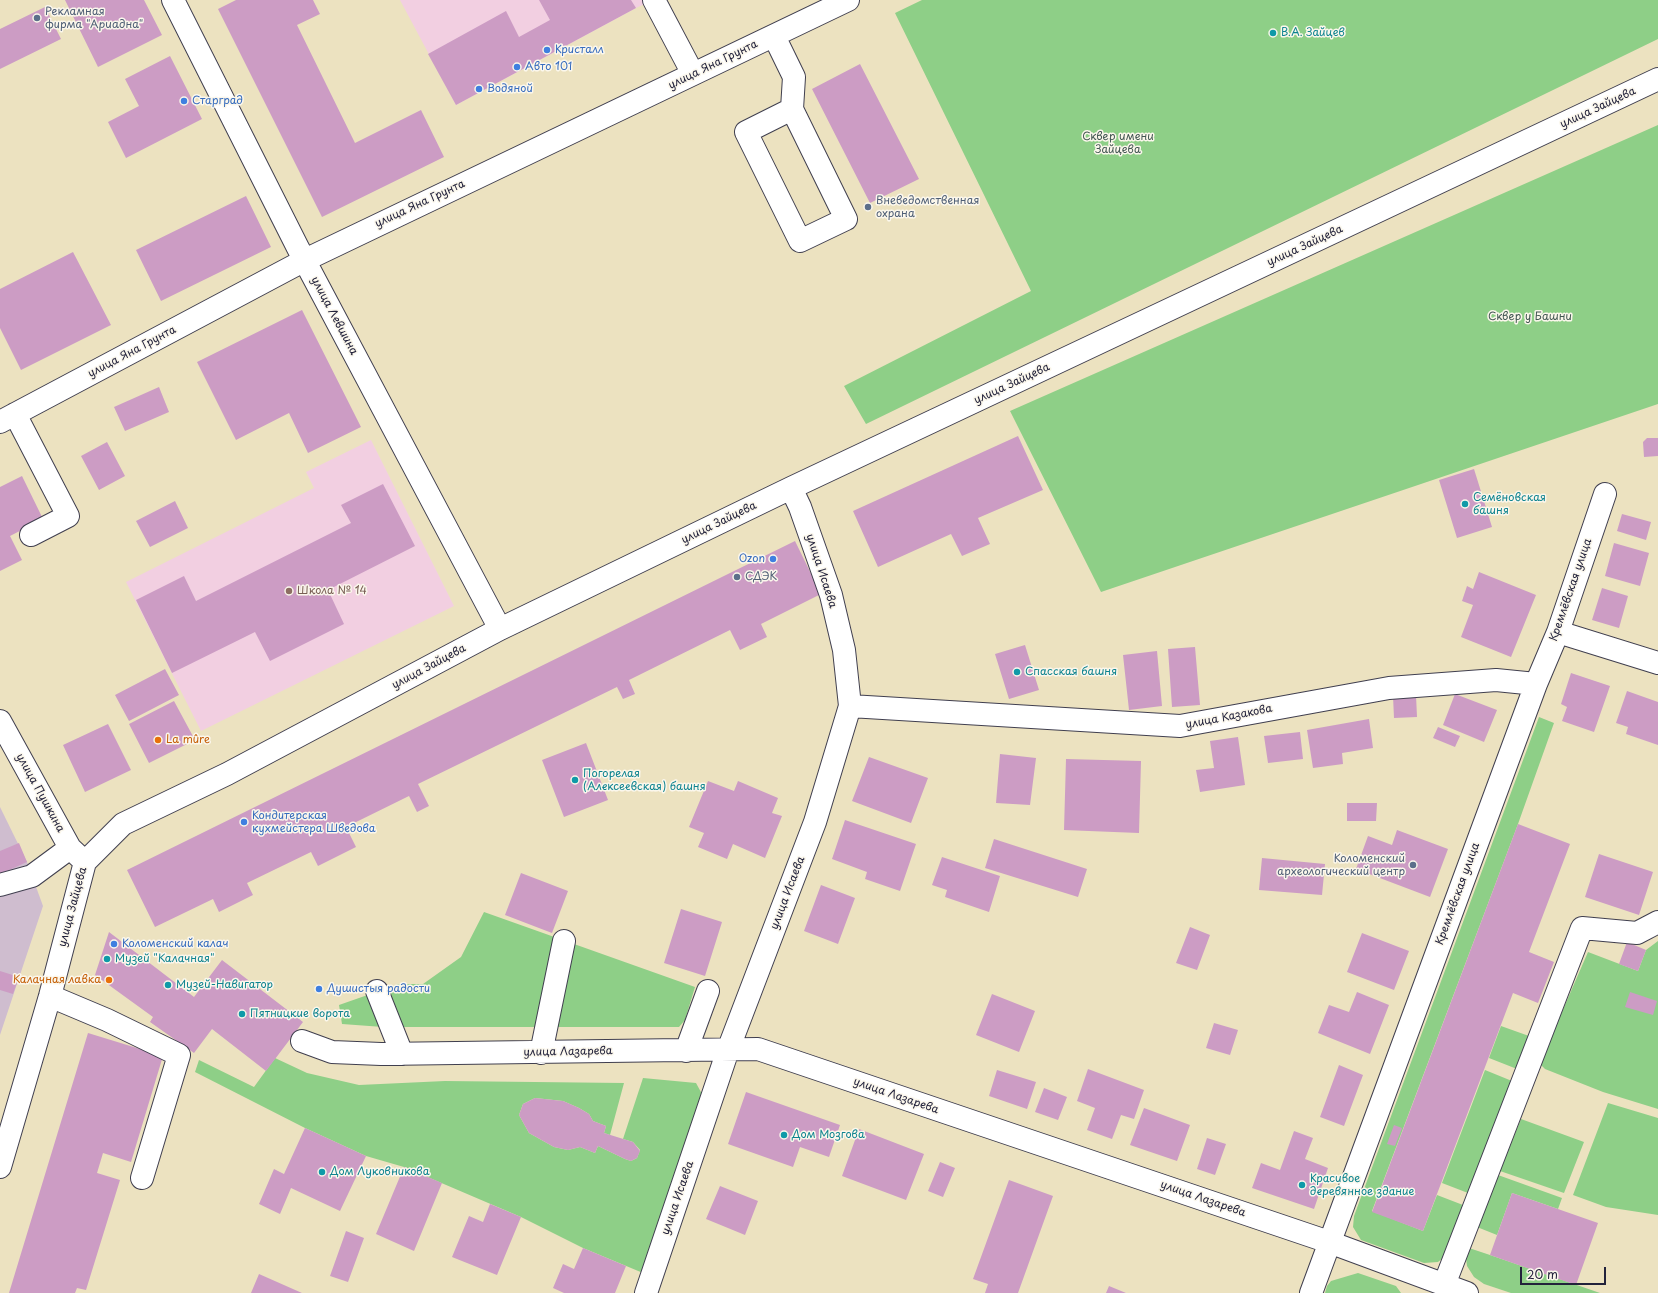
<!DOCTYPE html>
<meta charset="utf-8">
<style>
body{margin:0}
#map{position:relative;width:1658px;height:1293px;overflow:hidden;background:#ece2c0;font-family:"Playpen Sans",sans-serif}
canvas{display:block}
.scale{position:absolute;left:1520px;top:1267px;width:86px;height:18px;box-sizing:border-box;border:2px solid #22223b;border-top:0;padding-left:5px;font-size:12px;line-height:14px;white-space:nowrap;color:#22223b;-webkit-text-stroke:3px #fbf7ec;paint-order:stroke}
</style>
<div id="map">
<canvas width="1658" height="1293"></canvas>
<div class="scale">20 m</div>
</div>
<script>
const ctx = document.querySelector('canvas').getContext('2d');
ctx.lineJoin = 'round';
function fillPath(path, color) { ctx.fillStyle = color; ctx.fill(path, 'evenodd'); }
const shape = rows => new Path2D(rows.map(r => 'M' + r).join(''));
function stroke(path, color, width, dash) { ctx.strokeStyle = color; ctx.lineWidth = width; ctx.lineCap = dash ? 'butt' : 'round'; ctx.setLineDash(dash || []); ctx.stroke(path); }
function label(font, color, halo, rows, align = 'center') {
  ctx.font = font + ' "Playpen Sans",sans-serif'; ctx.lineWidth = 3; ctx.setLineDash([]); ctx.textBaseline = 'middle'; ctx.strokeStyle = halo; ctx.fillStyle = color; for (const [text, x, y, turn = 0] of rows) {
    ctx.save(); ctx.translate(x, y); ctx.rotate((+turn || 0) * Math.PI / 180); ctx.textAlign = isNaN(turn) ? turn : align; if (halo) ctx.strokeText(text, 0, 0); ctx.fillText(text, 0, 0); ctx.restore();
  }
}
const built = shape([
 [400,0,653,0,636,8,456,105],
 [371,440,454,606,201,731,126,582,314,488,306,472]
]);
const industrial = shape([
 [0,807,27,862,43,906,0,1035]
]);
const green = shape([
 [922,0,1658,0,1658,39,866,424,844,386,1031,291,895,13],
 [1658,125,1658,404,1101,592,1010,411],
 [1539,717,1554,723,1518,824,1372,1211,1423,1231,1437,1195,1463,1205,1443,1258,1438,1262,1424,1263,1361,1240,1353,1227,1354,1216],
 [484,912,695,987,685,1020,679,1027,383,1027,342,1024,339,1005,399,984,423,984,461,957],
 [1658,941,1658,1109,1603,1092,1545,1069,1541,1065,1541,1060,1588,952,1638,971,1646,950],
 [1501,1026,1529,1036,1517,1069,1489,1058],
 [275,1058,307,1073,359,1085,445,1081,624,1083,610,1135,604,1133,606,1126,593,1121,589,1114,579,1108,563,1101,535,1098,523,1104,519,1115,529,1133,554,1147,568,1150,580,1147,595,1153,598,1146,625,1159,631,1161,637,1158,640,1150,633,1142,623,1139,643,1078,696,1083,702,1094,643,1273,583,1248,521,1217,404,1167,366,1156,305,1128,195,1072,199,1060,254,1087],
 [1485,1070,1512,1081,1468,1193,1442,1183],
 [1608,1103,1658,1118,1658,1215,1606,1207,1573,1195],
 [1521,1119,1584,1142,1564,1193,1500,1171],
 [1498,1175,1562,1198,1558,1209,1512,1193,1497,1235,1477,1227],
 [1469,1248,1490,1255,1600,1293,1511,1293,1484,1284,1474,1277,1467,1266,1466,1258],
 [1358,1273,1396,1286,1401,1293,1325,1293,1327,1286,1331,1281]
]);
const building = shape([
 [65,0,144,0,162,35,98,67],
 [236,0,313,0,320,14,297,25,355,143,421,110,444,157,322,217,218,9],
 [539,0,631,0,636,8,456,105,428,54,506,11,519,37,550,20],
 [45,7,61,39,0,69,0,29],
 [170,56,202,119,126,158,108,122,139,106,125,79],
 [860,64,919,179,870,203,812,89],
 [246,196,271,247,161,301,136,250],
 [73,252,111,325,21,370,0,328,0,289],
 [302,310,361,427,308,453,289,413,236,440,197,362],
 [159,387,169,412,125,431,114,407],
 [1018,436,1043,490,978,518,990,544,962,556,951,534,878,567,853,511],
 [1647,438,1658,438,1658,456,1644,457,1643,442],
 [107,442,125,476,99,490,81,456],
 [1474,469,1492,527,1457,538,1439,480],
 [22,476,43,519,10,536,22,560,0,571,0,487],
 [383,484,415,546,328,590,344,624,270,661,255,632,172,673,136,600,184,576,196,601,351,523,341,505],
 [175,501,188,528,150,547,136,521],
 [1622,514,1651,522,1646,540,1617,531],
 [795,541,821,594,761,624,767,637,740,650,730,630,629,680,635,694,623,699,617,687,418,784,429,806,417,812,409,796,346,827,356,847,318,866,311,852,247,883,253,895,219,912,213,899,155,927,127,870],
 [1614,543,1649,553,1640,586,1605,576],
 [1479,572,1536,595,1511,657,1461,637,1473,605,1462,601,1467,586,1473,589],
 [1602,588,1628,596,1619,628,1592,620],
 [1025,645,1039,690,1009,699,995,654],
 [1195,647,1200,705,1172,707,1168,649],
 [1157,651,1162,706,1129,710,1123,655],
 [165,669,179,695,129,721,115,695],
 [1571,673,1610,686,1594,732,1562,721,1567,707,1561,704],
 [1627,691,1658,702,1658,745,1626,734,1628,727,1616,723],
 [1455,694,1497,710,1484,742,1443,725],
 [1416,695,1417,717,1394,718,1393,696],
 [174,701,195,740,149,763,129,724],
 [1369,719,1373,748,1342,753,1343,764,1313,768,1307,730],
 [108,724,131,770,85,792,63,745],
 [1438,727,1460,736,1455,747,1433,738],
 [1300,732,1303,759,1268,763,1264,736],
 [1238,737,1245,785,1200,792,1196,770,1214,768,1210,741],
 [586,743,608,800,564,817,542,760],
 [1000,754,1036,758,1030,805,996,803],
 [869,757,928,778,911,823,852,801],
 [1066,759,1141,761,1139,833,1064,830],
 [708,781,734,791,738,781,778,798,772,813,782,816,765,858,733,844,727,859,698,847,704,833,689,827],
 [1347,803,1377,803,1376,821,1347,821],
 [845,820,916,844,900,891,865,879,867,872,832,859],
 [1518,824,1570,844,1529,952,1554,962,1538,1003,1513,993,1423,1231,1372,1212],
 [1397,830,1448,849,1430,897,1356,869,1368,836,1392,845],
 [994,839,1087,869,1078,897,985,868],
 [19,843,27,862,0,874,0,851],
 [1599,854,1653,872,1639,915,1585,897],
 [942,857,1000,876,989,912,945,897,947,890,932,885],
 [1262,858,1325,864,1322,895,1259,890],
 [521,873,568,891,552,933,505,915],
 [821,885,855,898,838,944,804,931],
 [681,909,722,922,705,976,664,963],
 [1190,927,1210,935,1197,970,1176,963],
 [109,932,194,997,222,960,303,1022,266,1071,212,1029,194,1053,150,1022,153,1017,95,975],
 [1362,933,1409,951,1394,990,1347,972],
 [1627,942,1646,950,1638,971,1619,964],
 [0,971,19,977,13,994,0,990],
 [1357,992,1389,1005,1370,1054,1318,1033,1329,1005,1349,1012],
 [1630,992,1657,1001,1653,1015,1625,1007],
 [992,994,1035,1011,1019,1052,976,1035],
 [1214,1023,1238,1030,1230,1055,1206,1048],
 [88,1033,163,1056,131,1162,103,1153,97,1173,120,1180,86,1290,77,1288,75,1293,9,1293],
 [1339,1065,1363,1075,1344,1126,1320,1117],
 [1088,1069,1144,1090,1134,1119,1121,1115,1112,1139,1087,1130,1095,1108,1077,1101],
 [997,1070,1036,1082,1027,1109,989,1096],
 [1044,1088,1067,1097,1058,1120,1035,1112],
 [746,1092,840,1125,829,1157,800,1147,793,1167,728,1144],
 [535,1098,563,1101,579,1108,589,1114,593,1121,606,1126,604,1133,633,1142,640,1151,637,1158,631,1161,625,1159,598,1146,595,1153,580,1147,568,1150,554,1147,529,1133,519,1115,523,1104],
 [1144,1108,1190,1125,1177,1161,1130,1145],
 [1394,1125,1402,1128,1395,1146,1387,1144],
 [305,1128,366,1156,340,1211,291,1188,280,1214,259,1204,274,1169,284,1174],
 [859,1129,924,1154,906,1200,842,1176],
 [1294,1131,1313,1138,1305,1159,1328,1168,1314,1209,1252,1188,1261,1163,1280,1170],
 [1207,1138,1226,1144,1215,1175,1197,1169],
 [940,1162,955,1168,943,1197,928,1191],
 [404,1167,442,1183,414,1251,376,1234],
 [1009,1180,1053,1196,1018,1293,985,1293,988,1284,973,1279],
 [720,1186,758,1201,745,1235,706,1219],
 [1512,1193,1598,1223,1576,1285,1490,1255],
 [490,1204,521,1217,497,1275,452,1257,469,1216,483,1222],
 [346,1231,364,1238,348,1282,330,1276],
 [583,1248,626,1266,615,1293,564,1293,553,1288,563,1264,574,1269],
 [259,1274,302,1293,251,1293],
 [1109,1286,1126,1293,1106,1293]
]);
const minor = shape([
 [173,0,298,248,500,629],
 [654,0,693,74],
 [774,36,794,77,792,109,846,219,800,241,746,132,792,109],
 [15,414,68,516,31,535],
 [0,422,305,260,848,0],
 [1558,632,1658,663],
 [850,706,1180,726,1389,688,1496,680,1536,684],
 [0,721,70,848,85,862],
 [0,885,32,876,70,848],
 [377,991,402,1054],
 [50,996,107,1020,179,1055,142,1178],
 [302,1041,332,1052,381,1054,758,1049,1329,1242,1467,1293],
 [686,1051,708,991],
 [541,1053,564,941],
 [0,1167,50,996,85,862,123,824,227,774,500,629,791,488,1658,79],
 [1444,1285,1582,928,1637,933,1658,922],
 [646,1293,728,1050,815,822,850,706,844,650,831,595,800,507,791,488],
 [1311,1293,1536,684,1558,632,1605,494]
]);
const markers = [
 [37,18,4,"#5c6f8a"],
 [1273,33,4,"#0f9aa8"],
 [547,50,4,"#3f7fe0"],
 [517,67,4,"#3f7fe0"],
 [479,89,4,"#3f7fe0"],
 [184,101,4,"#3f7fe0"],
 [868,207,4,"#5c6f8a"],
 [1465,504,4,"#0f9aa8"],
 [773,559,4,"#3f7fe0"],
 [737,577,4,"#5c6f8a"],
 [289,591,4,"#8d6e63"],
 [1017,672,4,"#0f9aa8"],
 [158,740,4,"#e8710a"],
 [575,780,4,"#0f9aa8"],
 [244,822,4,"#3f7fe0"],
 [1413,865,4,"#5c6f8a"],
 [114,944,4,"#3f7fe0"],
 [107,959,4,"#0f9aa8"],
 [109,980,4,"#e8710a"],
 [168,985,4,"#0f9aa8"],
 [319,989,4,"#3f7fe0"],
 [242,1014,4,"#0f9aa8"],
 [784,1135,4,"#0f9aa8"],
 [322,1172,4,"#0f9aa8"],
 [1302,1185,4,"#0f9aa8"]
];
const serviceNames = [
 ["Рекламная",45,12],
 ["фирма \"Ариадна\"",45,25],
 ["Вневедомственная",876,201],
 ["охрана",876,214],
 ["СДЭК",745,577],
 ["Коломенский",1405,859,"right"],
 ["археологический центр",1405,872,"right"]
];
const cultureNames = [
 ["В.А. Зайцев",1281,33],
 ["Семёновская",1473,498],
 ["башня",1473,511],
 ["Спасская башня",1025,672],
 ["Погорелая",583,774],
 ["(Алексеевская) башня",583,787],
 ["Музей \"Калачная\"",115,959],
 ["Музей-Навигатор",176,985],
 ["Пятницкие ворота",250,1014],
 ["Дом Мозгова",792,1135],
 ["Дом Луковникова",330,1172],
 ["Красивое",1310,1179],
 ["деревянное здание",1310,1192]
];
const shopNames = [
 ["Кристалл",555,50],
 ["Авто 101",525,67],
 ["Водяной",487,89],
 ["Старград",192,101],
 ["Ozon",765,559,"right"],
 ["Кондитерская",252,816],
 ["кухмейстера Шведова",252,829],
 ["Коломенский калач",122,944],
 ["Душистыя радости",327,989]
];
const streetNames = [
 ["улица Яна Грунта",713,65,-26],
 ["улица Зайцева",1598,108,-25],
 ["улица Яна Грунта",420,204,-25],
 ["улица Зайцева",1305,246,-25],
 ["улица Левшина",334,316,62],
 ["улица Яна Грунта",132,352,-28],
 ["улица Зайцева",1012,384,-25],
 ["улица Зайцева",719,523,-26],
 ["улица Исаева",821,571,72],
 ["Кремлёвская улица",1571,590,-71],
 ["улица Зайцева",429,667,-28],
 ["улица Казакова",1229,717,-11],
 ["улица Пушкина",40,793,61],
 ["улица Исаева",788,893,-69],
 ["Кремлёвская улица",1458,894,-70],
 ["улица Зайцева",73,907,-75],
 ["улица Лазарева",568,1052,-1],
 ["улица Лазарева",896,1096,19],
 ["улица Исаева",678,1198,-71],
 ["улица Лазарева",1203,1199,19]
];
const parkNames = [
 ["Сквер имени",1118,137],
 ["Зайцева",1118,150],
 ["Сквер у Башни",1530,317]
];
const educationNames = [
 ["Школа № 14",297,591]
];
const foodNames = [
 ["La mûre",166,740],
 ["Калачная лавка",101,980,"right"]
];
fillPath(built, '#f2cfe1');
fillPath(industrial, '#cfbdcf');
fillPath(green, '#8ecf87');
fillPath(building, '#cc9cc4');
stroke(minor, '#403f4f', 24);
stroke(minor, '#fff', 22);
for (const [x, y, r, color] of markers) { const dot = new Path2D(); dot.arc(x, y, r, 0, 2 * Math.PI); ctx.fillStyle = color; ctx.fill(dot); stroke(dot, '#fbf7ec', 1.5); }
label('11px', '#4e5e75', '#fbf7ec', serviceNames, 'left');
label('11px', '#0d838f', '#fbf7ec', cultureNames, 'left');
label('11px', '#366cbe', '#fbf7ec', shopNames, 'left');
label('11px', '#22223b', '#fbf7ec', streetNames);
label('11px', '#425652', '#fbf7ec', parkNames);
label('11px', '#785e54', '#fbf7ec', educationNames, 'left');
label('11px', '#c56008', '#fbf7ec', foodNames, 'left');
</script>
